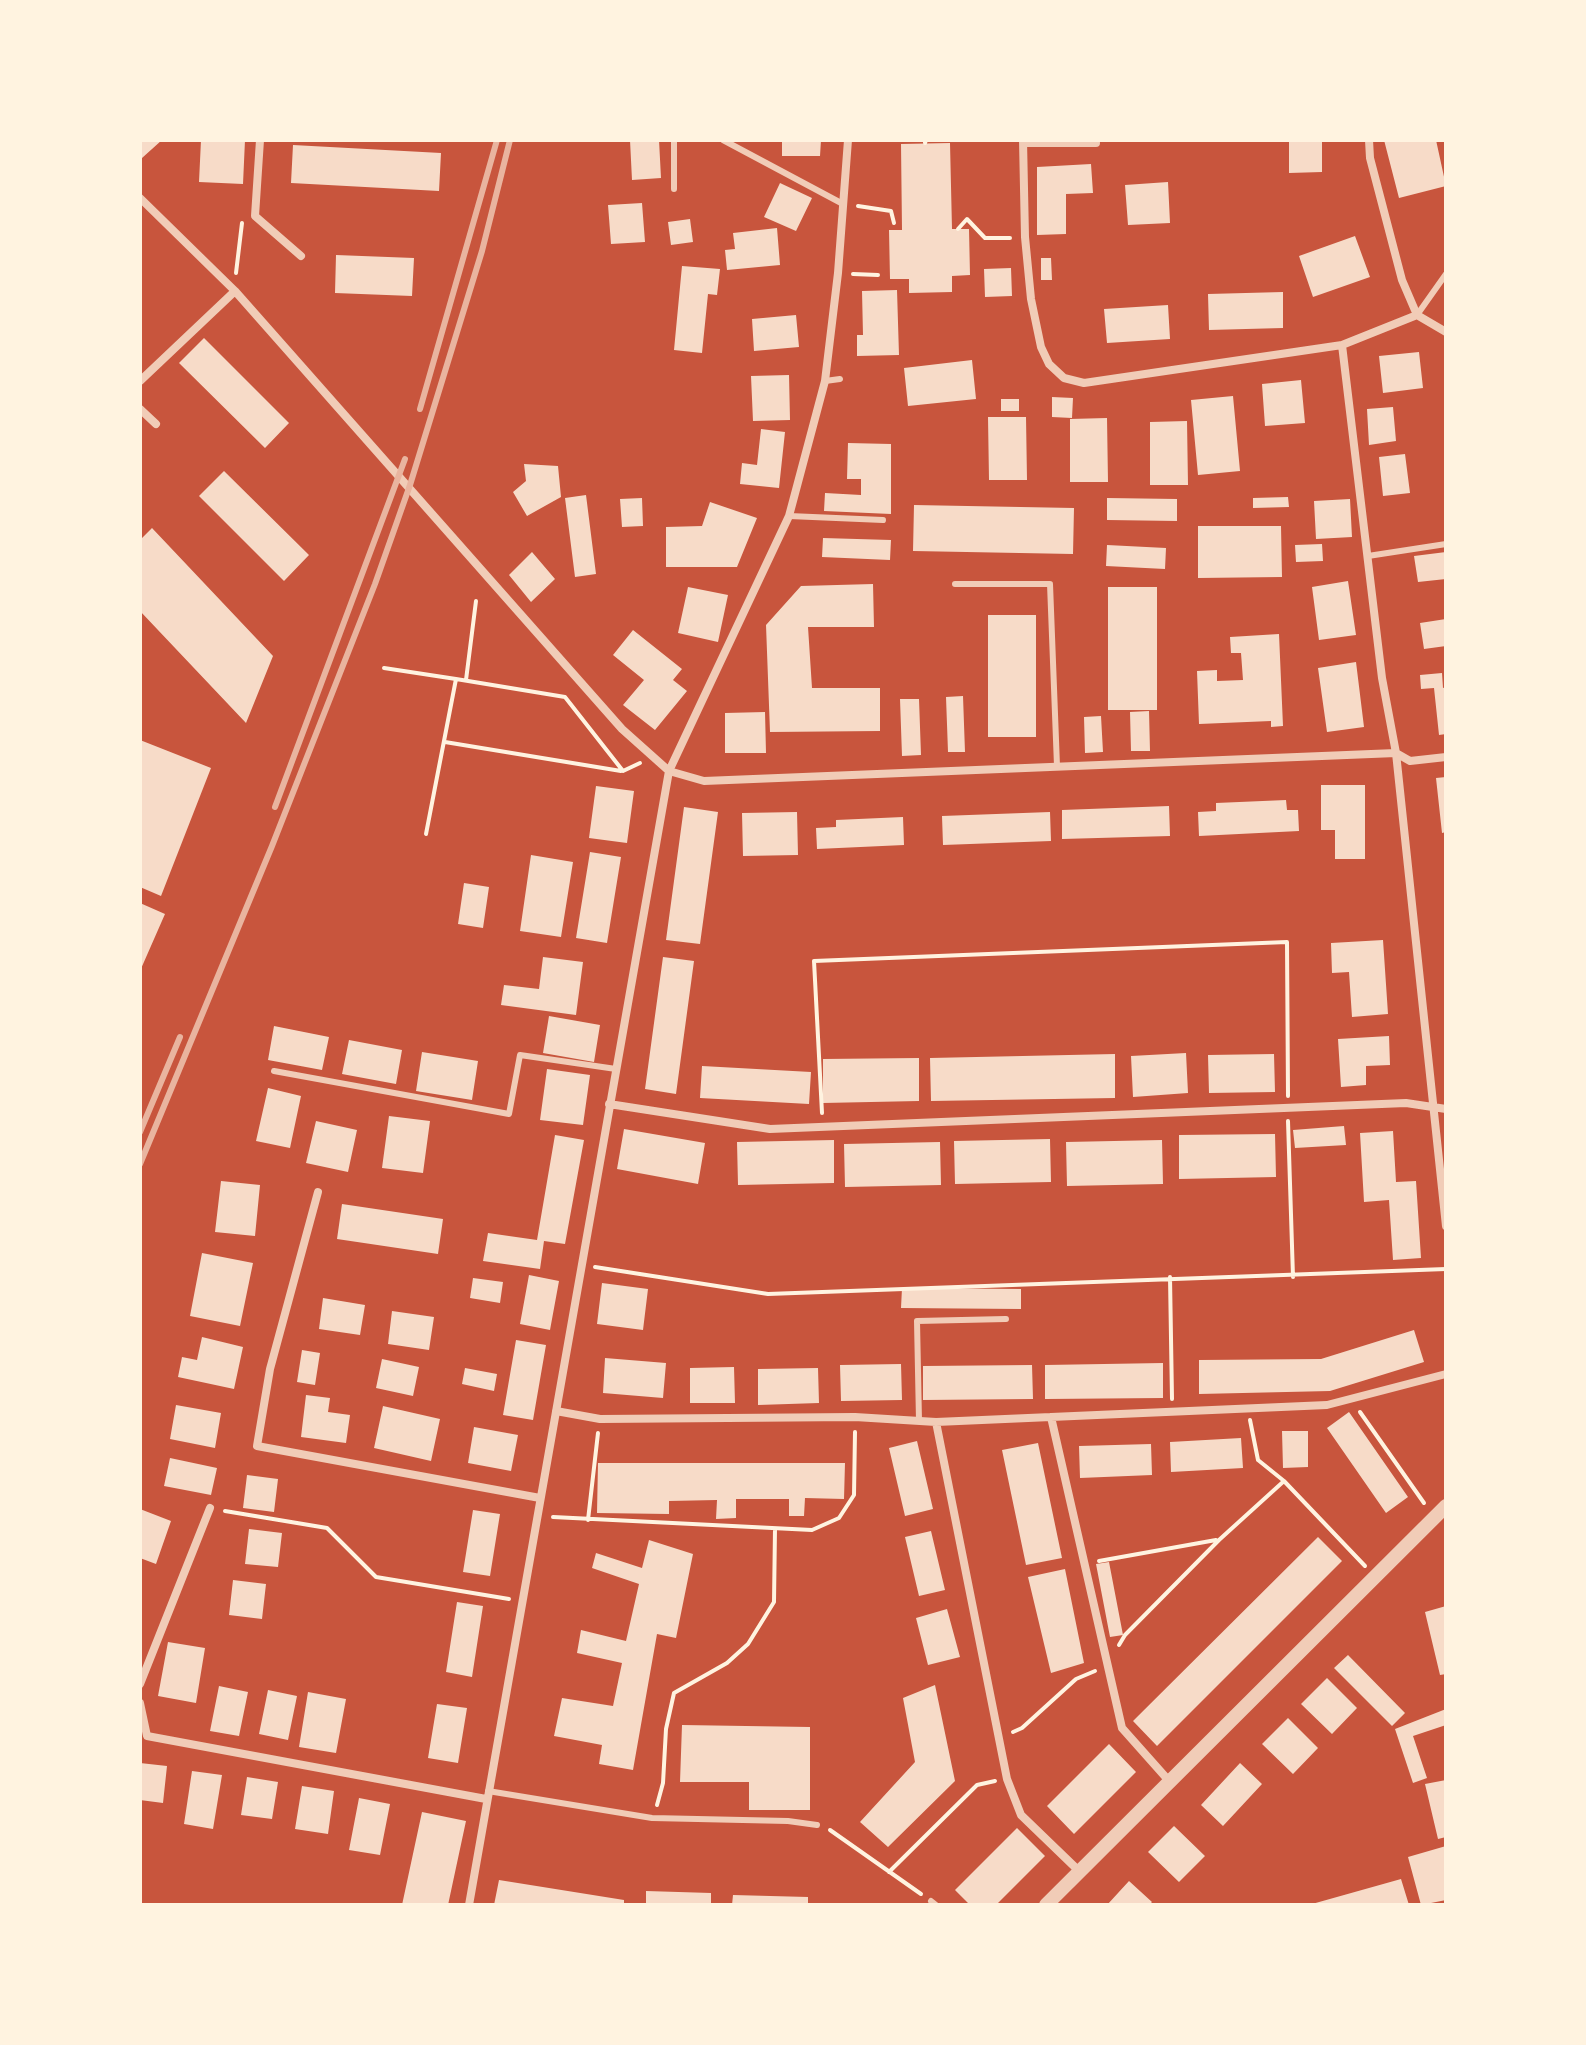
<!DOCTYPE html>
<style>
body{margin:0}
#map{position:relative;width:1586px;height:2045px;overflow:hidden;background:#c8553d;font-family:"Alegreya Sans",sans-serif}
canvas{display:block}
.frame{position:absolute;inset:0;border:142px solid #fff3e0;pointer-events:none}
</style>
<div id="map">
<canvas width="1586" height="2045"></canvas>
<div class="frame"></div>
</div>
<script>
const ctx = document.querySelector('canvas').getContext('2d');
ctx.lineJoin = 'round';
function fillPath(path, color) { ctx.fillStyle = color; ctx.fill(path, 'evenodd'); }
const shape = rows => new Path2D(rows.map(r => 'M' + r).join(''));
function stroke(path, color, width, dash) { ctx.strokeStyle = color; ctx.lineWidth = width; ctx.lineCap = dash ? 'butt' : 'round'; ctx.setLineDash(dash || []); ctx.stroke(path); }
const building = shape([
 [140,140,162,140,142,158],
 [201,140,245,140,243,184,199,182],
 [630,140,659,140,661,178,632,180],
 [782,140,821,140,820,156,782,156],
 [1289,140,1322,140,1322,172,1289,173],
 [1384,140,1436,140,1446,186,1399,198],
 [950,143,952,229,969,229,970,275,952,276,952,292,909,293,909,279,890,279,889,230,902,230,901,144],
 [293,145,441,153,439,191,291,183],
 [1091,164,1093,193,1066,194,1066,234,1037,235,1037,167],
 [1168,182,1170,223,1128,225,1125,185],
 [780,183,812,198,796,231,764,217],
 [642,203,645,242,611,244,608,205],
 [690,219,693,242,671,245,668,222],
 [777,228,780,265,727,270,725,250,735,249,733,233],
 [1355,236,1370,277,1313,297,1299,256],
 [336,255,414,258,412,296,335,293],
 [1041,258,1051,258,1052,280,1041,280],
 [682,266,720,269,717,295,708,294,702,353,674,350],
 [1011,268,1012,296,985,297,984,269],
 [897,290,899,355,857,356,857,335,863,335,862,291],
 [1283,292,1283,328,1209,330,1208,294],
 [1168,305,1170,339,1107,343,1104,309],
 [796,315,799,347,754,351,752,319],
 [204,338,289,423,265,448,179,363],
 [1419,352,1423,388,1383,393,1379,356],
 [972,360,976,399,908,406,904,368],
 [789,375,790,420,753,421,751,376],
 [1301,380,1305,423,1265,426,1262,384],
 [1233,396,1240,471,1198,475,1191,400],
 [1052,397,1073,398,1072,418,1052,417],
 [1001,399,1019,399,1019,411,1001,411],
 [1393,407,1396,441,1369,445,1367,409],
 [988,417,1026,417,1027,480,989,480],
 [1107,418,1108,482,1070,482,1070,419],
 [1187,421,1188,485,1150,485,1150,422],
 [761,429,785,432,779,488,740,484,742,463,757,465],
 [848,443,891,444,891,514,824,511,825,493,861,495,861,479,847,479],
 [1405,454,1410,493,1383,496,1379,457],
 [524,464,558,466,561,497,527,516,513,492,526,481],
 [224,471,309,555,284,581,199,496],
 [586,495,596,574,575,577,565,498],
 [1288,497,1289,507,1253,508,1253,498],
 [642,498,643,526,622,527,620,499],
 [1107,498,1177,499,1177,521,1107,520],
 [1350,499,1352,537,1316,539,1314,501],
 [710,502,757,518,737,567,666,567,666,527,702,526],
 [914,505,1074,508,1073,554,913,551],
 [1198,526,1281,526,1282,577,1198,578],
 [152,528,273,656,246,723,140,611,140,540],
 [823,538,891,540,890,560,822,557],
 [1322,544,1323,561,1296,562,1295,545],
 [1107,545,1166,548,1165,569,1106,566],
 [532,552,555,579,531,602,509,575],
 [1446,552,1446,579,1418,582,1414,556],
 [1348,581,1356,635,1319,640,1312,587],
 [873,584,874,627,808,627,812,688,880,688,880,731,770,732,766,625,801,586],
 [688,587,728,595,718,642,678,633],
 [1108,587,1157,587,1157,710,1108,710],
 [988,615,1036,615,1036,737,988,737],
 [1446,619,1446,646,1424,649,1420,623],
 [633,630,682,669,673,680,687,691,655,730,623,705,644,680,613,655],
 [1279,634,1283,726,1271,727,1271,721,1199,724,1197,671,1217,670,1217,681,1243,680,1241,653,1231,653,1230,637],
 [1356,662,1364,727,1327,732,1318,668],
 [1442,673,1443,688,1446,687,1446,734,1439,735,1434,688,1421,689,1420,675],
 [963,696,965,752,948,752,946,697],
 [900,699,919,699,921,755,902,756],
 [1149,711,1150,751,1131,751,1130,712],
 [765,712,766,753,725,753,725,713],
 [1101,716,1103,752,1085,753,1084,717],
 [140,740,211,768,161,896,140,887],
 [1446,777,1446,832,1442,833,1436,778],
 [1321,785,1365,785,1365,859,1335,859,1335,830,1321,830],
 [596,786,634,791,627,843,589,838],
 [1286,800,1287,810,1298,810,1299,831,1199,836,1198,812,1216,811,1216,803],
 [1169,806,1170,836,1062,839,1062,810],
 [684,807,718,812,700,944,666,940],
 [797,812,798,855,743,856,742,813],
 [1050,812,1051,841,943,845,942,816],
 [903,817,904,845,817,849,816,828,836,827,836,820],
 [590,852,621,857,607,943,576,938],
 [531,855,573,862,561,937,520,931],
 [464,883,489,887,483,928,458,924],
 [140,903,165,914,140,971],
 [1383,940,1388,1014,1352,1017,1349,972,1332,973,1331,943],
 [543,957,583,962,576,1015,501,1005,504,985,539,989],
 [663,957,694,961,676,1094,645,1089],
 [549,1016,600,1025,594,1062,543,1053],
 [274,1026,329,1037,322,1070,268,1060],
 [1389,1036,1390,1065,1366,1066,1366,1085,1341,1087,1338,1039],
 [349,1040,402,1050,396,1084,342,1074],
 [422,1052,478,1061,472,1100,416,1091],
 [1186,1053,1188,1093,1133,1097,1131,1056],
 [1115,1054,1115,1098,931,1101,930,1058],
 [1274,1054,1275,1092,1209,1093,1208,1055],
 [919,1058,919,1101,823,1103,823,1059],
 [702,1066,811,1072,809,1104,700,1098],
 [547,1069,590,1075,583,1125,540,1120],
 [268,1088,301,1096,290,1148,256,1141],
 [389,1116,430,1121,423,1173,382,1168],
 [316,1121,357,1130,348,1172,306,1163],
 [1344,1126,1346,1145,1295,1148,1293,1130],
 [624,1129,705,1143,698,1184,617,1169],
 [1393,1131,1396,1182,1416,1181,1421,1258,1393,1260,1389,1200,1364,1202,1360,1133],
 [1275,1134,1276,1177,1179,1179,1179,1135],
 [555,1135,584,1140,565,1244,544,1241,540,1269,483,1261,488,1233,537,1240],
 [1050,1139,1051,1182,955,1184,954,1141],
 [834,1140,834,1183,738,1185,737,1142],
 [1162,1140,1163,1184,1067,1186,1066,1142],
 [940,1142,941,1185,845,1187,844,1144],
 [221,1181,260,1185,255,1236,215,1232],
 [342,1204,443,1219,438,1254,337,1239],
 [202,1253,253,1263,240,1326,190,1316],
 [529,1275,559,1281,550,1330,520,1324],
 [473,1278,503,1282,500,1303,470,1298],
 [602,1283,648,1289,643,1330,597,1324],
 [902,1288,1021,1289,1021,1309,901,1308],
 [323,1298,365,1305,360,1335,319,1329],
 [392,1311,434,1317,429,1350,388,1344],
 [1414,1330,1424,1362,1330,1391,1199,1394,1199,1360,1321,1359],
 [202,1337,243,1347,234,1389,178,1377,182,1357,197,1360],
 [516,1340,546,1345,533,1420,503,1415],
 [302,1350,320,1353,315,1385,297,1382],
 [605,1358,666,1363,663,1398,603,1393],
 [382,1359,419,1367,413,1396,376,1388],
 [1163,1363,1163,1398,1045,1399,1045,1365],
 [901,1364,902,1400,841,1401,840,1365],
 [1032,1365,1033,1399,923,1400,923,1366],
 [734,1367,735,1403,690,1403,690,1368],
 [465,1368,497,1374,494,1391,462,1384],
 [818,1368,819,1403,758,1405,758,1369],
 [306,1395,330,1398,328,1412,350,1415,346,1443,301,1437],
 [176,1405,221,1413,215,1448,170,1439],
 [383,1406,440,1419,431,1461,374,1448],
 [1349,1412,1408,1497,1386,1513,1327,1428],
 [474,1427,518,1435,511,1471,468,1463],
 [1282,1431,1308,1431,1308,1467,1283,1468],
 [1241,1438,1243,1468,1171,1472,1170,1442],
 [917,1441,933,1509,905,1516,889,1448],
 [1038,1443,1062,1558,1026,1565,1002,1450],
 [1151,1444,1152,1475,1080,1478,1079,1446],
 [170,1458,217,1468,211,1495,164,1486],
 [598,1463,845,1463,844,1499,805,1498,804,1516,789,1516,789,1499,736,1499,736,1518,716,1519,717,1500,669,1501,669,1514,597,1513],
 [247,1475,278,1479,274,1512,243,1508],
 [140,1509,171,1521,156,1564,140,1558],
 [473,1510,500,1514,490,1576,463,1572],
 [249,1529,282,1533,278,1567,245,1564],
 [931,1531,945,1590,919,1596,905,1537],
 [1318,1537,1342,1561,1157,1746,1133,1721],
 [649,1540,693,1554,676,1638,657,1634,633,1770,599,1764,602,1745,554,1736,562,1698,613,1706,622,1663,577,1653,581,1630,626,1641,639,1584,592,1568,596,1553,642,1568],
 [1109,1562,1123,1635,1110,1637,1096,1564],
 [1065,1569,1084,1663,1051,1673,1028,1577],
 [233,1580,266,1584,262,1619,229,1615],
 [457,1602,483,1606,472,1677,446,1672],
 [1446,1606,1446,1674,1440,1675,1425,1612],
 [947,1609,960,1657,928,1665,916,1618],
 [168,1642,205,1648,196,1703,158,1696],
 [1348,1655,1405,1713,1392,1726,1334,1668],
 [1327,1678,1357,1708,1332,1734,1301,1704],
 [935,1685,955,1781,888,1847,860,1822,915,1762,903,1698],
 [219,1686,248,1692,239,1736,210,1731],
 [268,1690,297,1696,288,1740,259,1734],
 [308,1692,346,1699,336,1753,299,1747],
 [437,1704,467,1708,458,1763,428,1758],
 [1446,1709,1446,1725,1413,1736,1427,1778,1413,1783,1395,1729],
 [1288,1718,1318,1748,1293,1774,1262,1744],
 [682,1725,810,1727,810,1810,749,1810,749,1782,680,1782],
 [1109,1744,1136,1772,1074,1834,1047,1806],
 [140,1763,167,1766,163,1803,140,1800],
 [1240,1763,1262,1784,1223,1826,1201,1805],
 [192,1771,222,1775,213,1829,184,1824],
 [247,1777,278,1782,272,1819,241,1815],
 [1446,1780,1446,1837,1438,1839,1425,1784],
 [302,1786,334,1791,328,1834,295,1829],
 [359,1798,390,1804,380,1855,349,1850],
 [422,1812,466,1821,448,1905,402,1905],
 [1174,1826,1205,1856,1179,1882,1148,1852],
 [1017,1828,1045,1856,996,1905,970,1905,955,1890],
 [1446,1846,1446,1900,1421,1905,1408,1857],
 [1401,1879,1409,1905,1312,1905,1312,1904],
 [499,1880,624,1900,624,1905,494,1905],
 [1129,1881,1152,1902,1149,1905,1107,1905],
 [646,1891,711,1893,711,1905,646,1905],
 [733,1895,808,1897,808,1905,732,1905]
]);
const path = shape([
 [925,140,925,143,926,140],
 [858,206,891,211,894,223],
 [958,229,967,219,985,238,1010,238],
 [236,273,242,223],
 [853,274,878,275],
 [384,668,456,679],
 [466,680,476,601],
 [445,742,621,771],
 [426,834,456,679,565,697,623,771,640,763],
 [822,1113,814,961,1287,942,1288,1096],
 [1288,1121,1293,1277],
 [595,1267,768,1294,1446,1269],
 [1170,1277,1172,1399],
 [1360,1412,1424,1503],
 [1250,1420,1258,1460,1284,1481],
 [225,1511,327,1528,376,1577,509,1599],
 [553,1517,812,1530,839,1518,854,1495,855,1432],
 [588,1520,598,1433],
 [1099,1561,1216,1540],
 [1119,1645,1125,1635,1219,1540,1284,1481,1365,1566],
 [1013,1732,1022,1728,1076,1679,1095,1671],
 [657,1805,663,1783,666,1729,674,1693,727,1663,748,1644,774,1602,775,1529],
 [830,1830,921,1894],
 [889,1872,977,1785,995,1781]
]);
const service = shape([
 [674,140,674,189],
 [723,140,843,204],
 [1417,315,1446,274],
 [825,381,840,379],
 [789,516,883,520],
 [1368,556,1446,544],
 [955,584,1050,584,1057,766],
 [274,1071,509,1114,520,1055,616,1069],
 [919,1421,917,1321,1006,1319],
 [488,1791,652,1818,788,1821,817,1825],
 [931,1901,936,1905]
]);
const minor = shape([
 [260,140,255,216,301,256],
 [1023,140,1025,237,1031,299,1041,347,1049,364,1064,378,1084,383,1342,345,1417,315,1446,332],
 [1369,140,1370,158,1402,280,1417,315],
 [1024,143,1096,143],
 [140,198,235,291,622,729,669,771,704,781,1396,753,1410,761,1446,757],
 [1342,345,1382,678,1396,753,1446,1226],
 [140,381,235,291],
 [140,409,156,424],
 [609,1104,770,1129,1406,1103,1446,1109],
 [318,1192,270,1369,257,1446,540,1498],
 [556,1411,600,1419,855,1417,936,1422,1327,1405,1446,1374],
 [1051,1417,1122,1728,1170,1782],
 [936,1422,1007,1779,1021,1815,1079,1871],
 [140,1684,210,1508],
 [140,1703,147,1736,486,1799],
 [469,1905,669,771,789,516,825,381,838,273,848,140]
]);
const tertiary = shape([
 [1046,1905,1446,1506]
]);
const rail = shape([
 [420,409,497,140],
 [275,807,405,459],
 [140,1132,180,1037],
 [140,1164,272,846,375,584,410,485,482,251,510,140]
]);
fillPath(building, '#f7dbc8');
stroke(path, '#fff3e0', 4);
stroke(service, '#f1ccb7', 6);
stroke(minor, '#f1ccb7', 8);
stroke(tertiary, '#f1ccb7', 14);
stroke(rail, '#e9b49f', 6);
</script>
